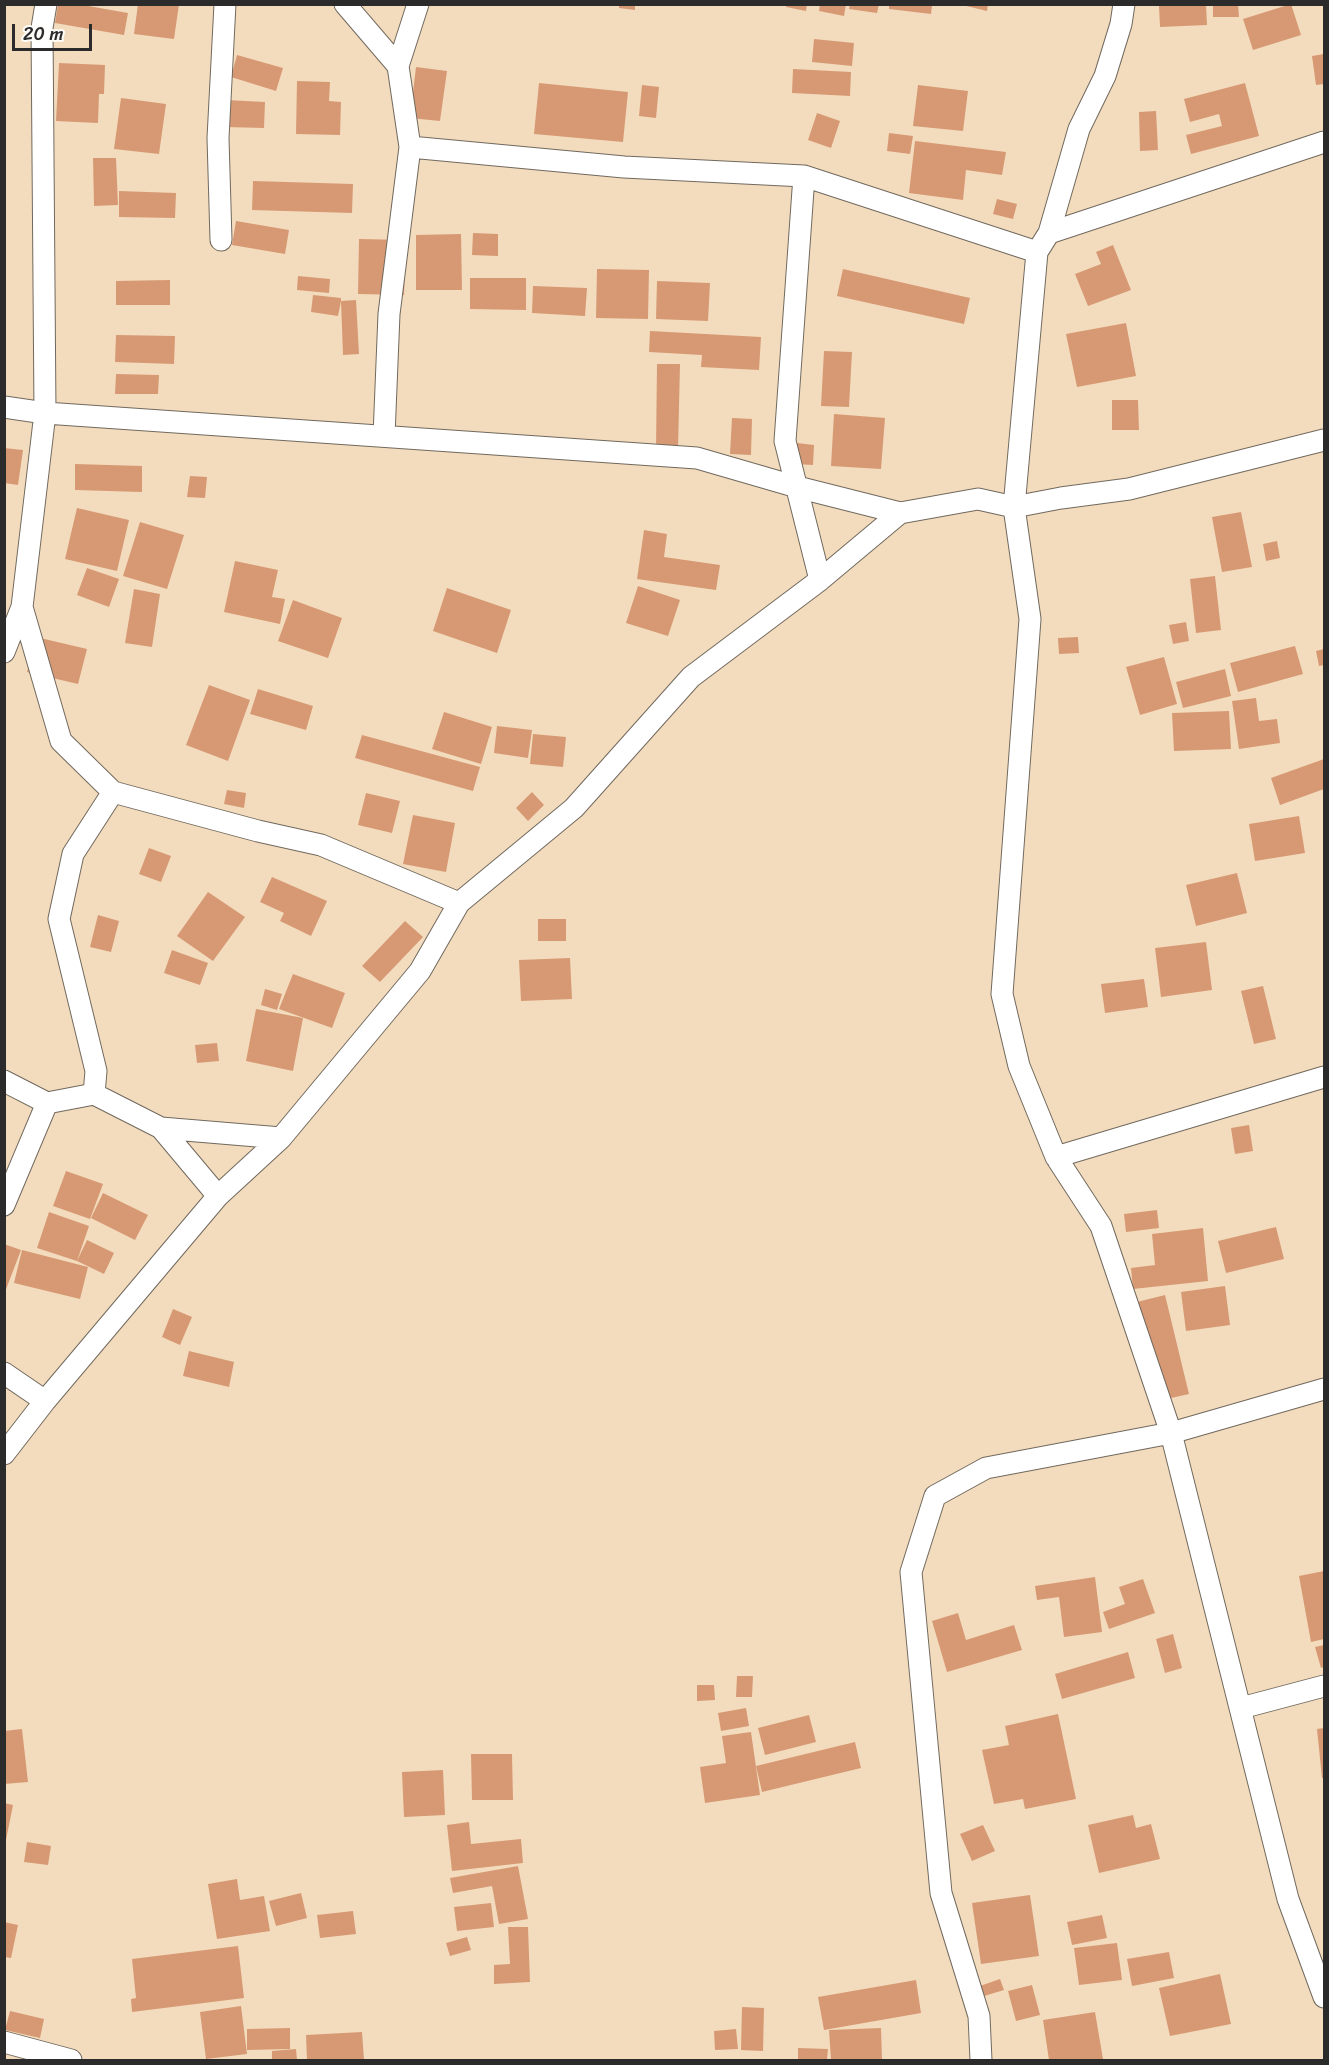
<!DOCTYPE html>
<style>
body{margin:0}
#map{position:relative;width:1329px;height:2065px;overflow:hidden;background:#f3dcbd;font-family:Sriracha,sans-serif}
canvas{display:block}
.frame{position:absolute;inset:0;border:6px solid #2b2b2b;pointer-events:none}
.scale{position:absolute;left:12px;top:24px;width:80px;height:27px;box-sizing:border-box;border:3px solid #2b2b2b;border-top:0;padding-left:8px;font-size:18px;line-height:21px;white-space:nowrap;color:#2b2b2b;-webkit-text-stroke:4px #fdfcf7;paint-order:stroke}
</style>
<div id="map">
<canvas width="1329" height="2065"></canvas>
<div class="frame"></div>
<div class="scale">20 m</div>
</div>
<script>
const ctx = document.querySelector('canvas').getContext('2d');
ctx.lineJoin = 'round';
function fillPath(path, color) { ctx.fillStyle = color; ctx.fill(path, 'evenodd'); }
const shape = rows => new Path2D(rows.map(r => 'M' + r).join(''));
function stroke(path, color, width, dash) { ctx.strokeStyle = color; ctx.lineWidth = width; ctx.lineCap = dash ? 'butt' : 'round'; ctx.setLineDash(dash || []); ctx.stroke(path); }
const building = shape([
 [58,4,77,4,128,13,124,35,55,23],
 [138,4,179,4,174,39,134,34],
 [619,4,635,4,635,10,619,8],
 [787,4,807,4,806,11,786,7],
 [820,4,846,4,844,16,819,11],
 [850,4,879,4,877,13,849,9],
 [958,4,988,4,987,11],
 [1213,4,1238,4,1239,17,1213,17],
 [1291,4,1301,35,1253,50,1243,19],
 [889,5,932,5,931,14,889,9],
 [1206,5,1207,25,1160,27,1159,6],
 [814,39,854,43,852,66,812,62],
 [1324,54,1324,84,1316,85,1312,56],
 [237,55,283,68,276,91,231,77],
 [59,63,105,65,104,94,99,94,98,123,56,121],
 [416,67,447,71,440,121,410,118],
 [793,69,851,72,850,96,792,93],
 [297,81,330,82,329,101,341,102,340,135,296,134],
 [539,83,628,92,623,142,534,134],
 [1245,83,1259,136,1191,154,1186,135,1222,126,1219,114,1190,122,1184,99],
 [642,85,659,87,656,118,639,116],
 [918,85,968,91,963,131,913,126],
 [121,98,166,104,159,154,114,149],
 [226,100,265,102,264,128,225,127],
 [1156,111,1158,150,1140,151,1139,112],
 [817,113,840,121,831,148,808,140],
 [889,133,913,136,910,154,887,151],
 [915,141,1006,152,1002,175,966,170,963,200,909,193],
 [93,158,116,158,118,205,94,206],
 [253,181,353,184,352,213,252,210],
 [119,191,176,193,175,218,119,217],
 [997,199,1017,204,1013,219,993,214],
 [236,221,289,230,285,254,232,245],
 [473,233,498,234,498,256,472,255],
 [461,234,462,290,416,290,416,235],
 [359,239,406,240,404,295,358,294],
 [1113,245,1131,290,1088,306,1075,274,1101,264,1096,252],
 [597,269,649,270,648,319,596,318],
 [843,269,970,298,964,324,837,296],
 [298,276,330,279,329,293,297,290],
 [470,278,526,278,526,310,470,309],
 [170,280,170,305,116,305,116,281],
 [657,281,710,283,708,321,656,319],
 [533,286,587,288,585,316,532,313],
 [313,295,341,298,341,301,356,300,359,354,343,355,341,301,338,316,311,312],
 [1126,323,1136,376,1077,387,1066,334],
 [650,331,761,337,759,370,701,367,702,355,649,352],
 [116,335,175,336,174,364,115,362],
 [824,351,852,352,849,407,821,406],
 [657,364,680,364,678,450,656,449],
 [116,374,159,375,158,394,115,394],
 [1112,400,1138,400,1139,430,1112,430],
 [834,414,885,418,881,469,831,466],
 [732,418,752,419,751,455,730,454],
 [797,443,814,445,813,465,795,464],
 [4,448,23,450,18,485,4,483],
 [75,464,142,466,142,492,75,490],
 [190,476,207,477,205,498,187,497],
 [77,508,129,520,117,571,65,559],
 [1241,512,1252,567,1222,572,1212,517],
 [140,522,184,535,167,589,123,576],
 [644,530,667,534,664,557,720,565,716,590,637,579],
 [1277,541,1280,558,1266,561,1263,544],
 [235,561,278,570,272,597,285,599,280,624,224,612],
 [87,568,119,579,109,607,77,595],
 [1215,576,1221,630,1196,633,1190,579],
 [638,586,680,600,668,636,626,623],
 [447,588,511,610,497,653,433,631],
 [134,589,160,594,152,647,125,643],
 [293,600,342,618,328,658,278,641],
 [1186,622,1189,641,1173,644,1169,625],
 [36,637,87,649,78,684,27,672],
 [1078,637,1079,653,1059,654,1058,638],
 [1295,646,1303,674,1238,692,1230,663],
 [1324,649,1324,665,1319,666,1316,651],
 [1164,657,1177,704,1140,715,1126,667],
 [1225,669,1231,696,1183,708,1176,682],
 [209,685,250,700,228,761,186,745],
 [258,689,313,706,306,730,250,714],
 [1256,698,1259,721,1277,719,1280,743,1239,749,1232,701],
 [1229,711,1231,749,1174,751,1172,713],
 [444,712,492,727,481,764,432,749],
 [497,726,532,730,528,758,494,753],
 [533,734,566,737,563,767,530,764],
 [362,735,480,767,473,791,355,758],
 [1324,759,1324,789,1280,805,1271,778],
 [227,790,246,793,244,808,224,804],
 [532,792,544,805,528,821,516,808],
 [366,793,400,801,392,833,358,825],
 [413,815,455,823,446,872,403,864],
 [1299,816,1305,853,1255,861,1249,824],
 [149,848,171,856,161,882,139,874],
 [1237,873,1247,913,1196,926,1186,885],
 [272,877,327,901,311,936,280,921,284,913,260,902],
 [208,892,245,917,213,961,177,936],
 [98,915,119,921,111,952,90,947],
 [538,919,566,919,566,941,538,941],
 [405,921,423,937,380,982,362,966],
 [1206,942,1212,990,1161,997,1155,948],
 [172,950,208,963,200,985,164,973],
 [570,958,572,999,521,1001,519,960],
 [293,974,345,993,332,1028,279,1009],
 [1144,979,1148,1007,1105,1013,1101,984],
 [1263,986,1276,1039,1254,1044,1241,991],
 [265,989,282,994,277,1010,261,1005],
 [256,1009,303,1018,293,1071,246,1061],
 [217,1043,219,1061,197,1063,195,1045],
 [1249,1125,1253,1151,1235,1154,1231,1128],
 [66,1171,103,1184,90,1219,53,1206],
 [103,1193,148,1215,135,1240,91,1218],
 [1157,1210,1159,1228,1126,1232,1124,1214],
 [49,1212,89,1226,77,1261,37,1248],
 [1276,1227,1284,1259,1226,1273,1218,1241],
 [1203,1228,1208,1281,1133,1289,1131,1268,1155,1265,1152,1234],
 [87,1240,114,1253,104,1274,77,1261],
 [4,1244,21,1250,5,1292,4,1292],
 [22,1250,88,1267,80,1299,14,1283],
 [1225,1286,1230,1325,1186,1331,1181,1292],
 [1165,1295,1189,1394,1162,1400,1137,1302],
 [173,1309,192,1317,180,1345,162,1337],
 [189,1351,234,1362,229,1387,183,1376],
 [1324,1571,1324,1639,1311,1642,1299,1576],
 [1095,1577,1102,1632,1064,1637,1059,1597,1037,1600,1035,1586],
 [1143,1579,1155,1613,1109,1629,1103,1612,1125,1604,1119,1587],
 [958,1613,966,1640,1014,1625,1022,1650,947,1672,932,1621],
 [1173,1634,1182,1668,1165,1673,1156,1639],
 [1324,1645,1324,1667,1321,1668,1315,1647],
 [1128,1652,1135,1678,1062,1699,1055,1674],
 [737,1676,753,1676,752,1697,736,1697],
 [697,1685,714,1685,715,1700,697,1701],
 [746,1708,749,1726,721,1731,718,1713],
 [1058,1714,1076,1799,1025,1809,1023,1799,994,1804,982,1750,1009,1745,1005,1726],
 [809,1715,816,1742,765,1755,758,1728],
 [1324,1728,1324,1778,1322,1778,1317,1729],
 [22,1729,28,1782,4,1784,4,1731],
 [751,1732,760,1795,705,1803,700,1767,726,1763,722,1736],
 [855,1742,861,1768,762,1792,756,1766],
 [471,1754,512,1754,513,1800,472,1800],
 [443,1770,445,1815,404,1817,402,1772],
 [4,1803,13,1805,6,1840,4,1840],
 [1133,1815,1136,1828,1151,1824,1160,1859,1099,1873,1088,1825],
 [469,1822,471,1844,521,1839,523,1863,452,1871,447,1825],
 [983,1825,995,1851,972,1861,960,1834],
 [27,1842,51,1846,48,1865,24,1862],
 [518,1866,528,1919,499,1924,492,1886,453,1893,450,1878],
 [237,1879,240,1900,264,1896,270,1931,217,1939,208,1884],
 [301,1893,307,1918,276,1926,269,1901],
 [1030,1895,1039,1956,981,1964,972,1903],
 [491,1903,494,1927,457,1931,454,1907],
 [353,1911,356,1934,320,1938,317,1915],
 [1102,1915,1107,1938,1072,1945,1067,1922],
 [4,1922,18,1925,11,1958,4,1957],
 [508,1927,528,1927,530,1982,494,1984,494,1965,510,1964],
 [467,1937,471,1950,450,1956,446,1943],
 [1117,1943,1122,1980,1079,1985,1074,1948],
 [238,1946,244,1998,132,2012,131,1999,136,1998,132,1959],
 [1169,1952,1174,1978,1132,1986,1127,1959],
 [1220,1974,1231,2024,1170,2036,1159,1988],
 [1000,1979,1004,1990,981,1997,977,1987],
 [916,1980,921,2013,824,2030,818,1997],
 [1032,1985,1040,2015,1016,2021,1008,1991],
 [241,2006,247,2054,206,2059,200,2012],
 [742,2007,764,2008,763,2051,741,2050],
 [10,2011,44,2019,40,2038,5,2030],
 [1095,2012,1103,2059,1049,2060,1043,2020],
 [290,2028,290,2049,247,2050,247,2029],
 [881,2028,882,2060,831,2060,829,2030],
 [736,2029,738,2049,715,2050,714,2031],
 [362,2032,364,2060,307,2060,306,2035],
 [798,2048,828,2049,827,2060,798,2060],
 [296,2049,297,2060,272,2060,272,2051]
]);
const minor = shape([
 [345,4,398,66],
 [1124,4,1121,24,1105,76,1079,129,1049,233,1037,252,1014,507,1030,619,1002,994,1019,1066,1056,1157,1101,1226,1171,1433,1288,1899,1324,1997],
 [410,147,624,167,804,176,1037,252],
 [804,176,785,441,820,580],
 [1049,233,1324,142],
 [221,240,218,138,225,4],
 [4,407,45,413,697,458,797,487,900,513,978,499,1014,507,1061,498,1129,489,1324,440],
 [384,436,389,314,410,147,398,66,418,4],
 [22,607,61,741,113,792],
 [4,652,22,607,45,413,42,28,46,4],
 [4,1081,47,1103,94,1094,161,1128,218,1196],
 [94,1094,96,1071,59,919,73,854,113,792,258,831,321,845,459,903],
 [161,1128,281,1138],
 [1056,1157,1324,1077],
 [4,1205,47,1103],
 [4,1373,45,1401],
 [4,1454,45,1401,218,1196,281,1138,420,971,459,903,574,808,691,677,820,580,900,513],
 [1241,1708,1324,1686],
 [4,2042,71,2060],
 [981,2060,979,2016,941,1893,911,1572,935,1496,986,1468,1171,1433,1324,1389]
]);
fillPath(building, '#d79974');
stroke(minor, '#71695e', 23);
stroke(minor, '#fff', 21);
</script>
